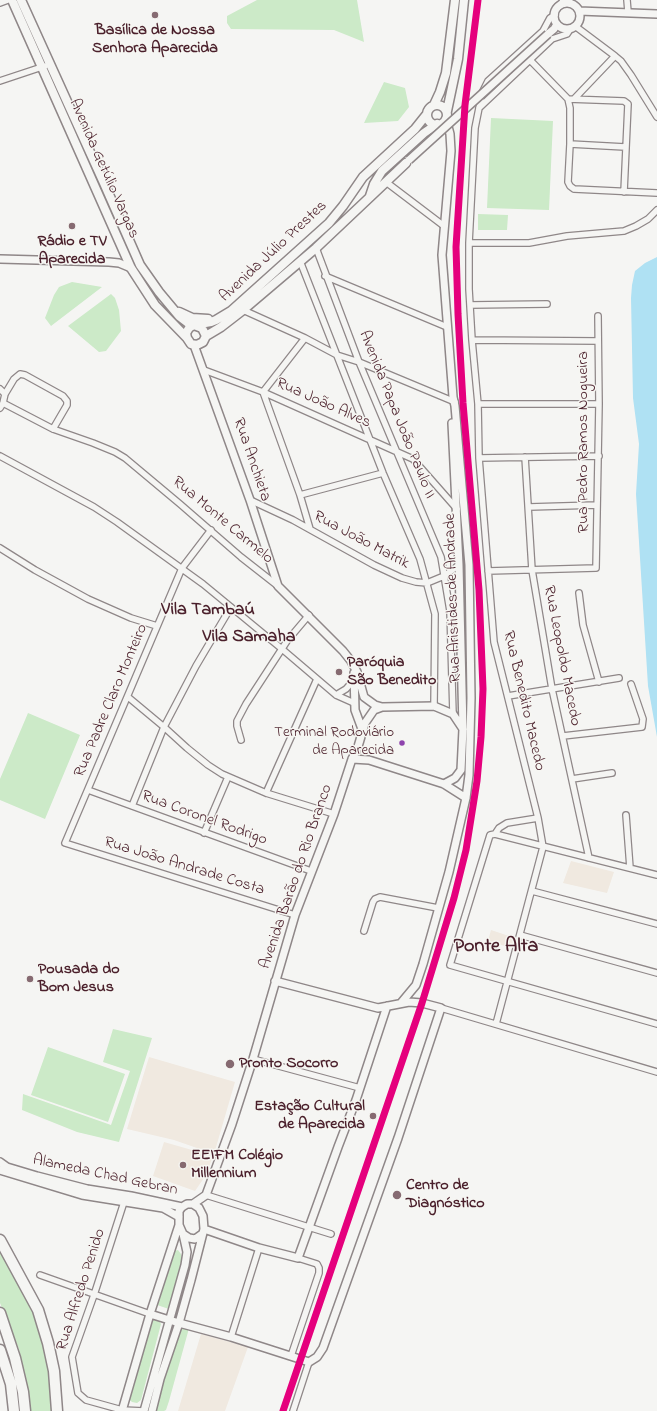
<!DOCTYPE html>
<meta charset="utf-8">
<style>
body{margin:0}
canvas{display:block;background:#f5f5f3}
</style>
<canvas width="657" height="1411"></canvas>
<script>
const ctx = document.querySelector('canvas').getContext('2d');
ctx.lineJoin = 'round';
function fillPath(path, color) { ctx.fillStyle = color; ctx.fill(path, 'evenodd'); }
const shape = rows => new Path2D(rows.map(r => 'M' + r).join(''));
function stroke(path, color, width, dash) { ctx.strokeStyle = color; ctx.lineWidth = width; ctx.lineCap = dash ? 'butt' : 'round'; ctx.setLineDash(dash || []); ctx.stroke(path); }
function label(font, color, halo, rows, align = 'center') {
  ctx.font = font + ' "Indie Flower",sans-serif'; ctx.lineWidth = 3; ctx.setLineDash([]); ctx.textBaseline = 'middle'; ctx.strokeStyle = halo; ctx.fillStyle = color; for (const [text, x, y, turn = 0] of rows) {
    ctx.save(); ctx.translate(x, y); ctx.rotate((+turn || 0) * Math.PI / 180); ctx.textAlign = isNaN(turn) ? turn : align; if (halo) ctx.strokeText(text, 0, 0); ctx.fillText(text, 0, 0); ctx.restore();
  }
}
const built = shape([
 [571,861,614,872,607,893,563,883],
 [491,930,515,938,512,948,488,941],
 [149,1057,235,1082,214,1154,174,1140,127,1129],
 [164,1142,213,1156,206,1175,195,1191,153,1176],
 [201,1334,248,1347,225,1411,178,1411]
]);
const green = shape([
 [257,0,357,0,364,42,334,30,231,29,227,23,227,16],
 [384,82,405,88,409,107,398,121,364,123],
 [491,118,553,121,549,210,487,208],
 [478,214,508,215,507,230,478,230],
 [72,282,102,287,51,326,45,318,54,295,59,287],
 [111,294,115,298,119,310,121,331,106,351,99,352,68,326],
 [28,713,80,735,45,819,0,800,0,779],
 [113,1029,152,1038,119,1142,77,1132,22,1110,23,1094,111,1125,130,1071,103,1062],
 [48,1047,125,1074,108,1122,31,1095],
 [0,1250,28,1296,45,1338,54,1411,29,1411,26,1382,19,1349,0,1303],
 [178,1250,181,1254,182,1258,169,1309,157,1305,174,1251],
 [154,1320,159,1321,161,1324,141,1400,137,1403,132,1402,129,1399,150,1322],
 [182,1329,188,1329,188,1332,169,1401,166,1410,164,1411,156,1411,157,1403,179,1331]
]);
const water = shape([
 [657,257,657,737,648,686,636,494,639,444,633,398,631,298,632,285,635,271,645,263]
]);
const street = shape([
 [569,0,571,4],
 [627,0,628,12],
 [0,3,8,0],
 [561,5,563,0],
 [575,26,615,56,621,61,631,75,657,117],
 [530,60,568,99,570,108,570,144,568,182,570,186,574,189,657,193],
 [0,81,45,66],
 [568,99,624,101,628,104,624,192],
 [574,99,615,56],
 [479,108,552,39,567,34,571,28],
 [570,144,625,147],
 [386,182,444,226],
 [469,243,529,243,567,236,624,231,636,226,648,219,657,210],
 [316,248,359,362,441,557,450,611,453,714],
 [300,261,383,473,420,559,435,614,434,706],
 [325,276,447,327],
 [470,305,547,304],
 [243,310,305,338,337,355,359,362,455,402],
 [305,338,263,392,300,495,310,529],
 [472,340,598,341],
 [204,370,263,392,413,459,457,509],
 [0,389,5,394],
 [3,403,53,429,93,443,115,452,125,458,180,504,241,557,278,586],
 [478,404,599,404],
 [0,408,3,403,5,394,14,379,20,374,25,375,63,396,67,401,67,405,53,429],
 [0,456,94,507,117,522,203,584,282,649,336,695,354,703],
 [525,457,532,570,552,689,589,858],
 [479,458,599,456],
 [300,495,383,473],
 [250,500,293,520,374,565,402,578,416,582,427,583,444,576,459,565],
 [529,507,597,505],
 [211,530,182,568,65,843,295,915],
 [0,548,35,570,88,599,131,618,157,626],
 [488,571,596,568,599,404,598,316],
 [579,593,583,625,599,682],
 [336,695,346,689,354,680],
 [508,696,619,678],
 [128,697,164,727,187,748,208,765,222,774,266,793,334,814],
 [563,736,642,727,643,719,631,684],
 [241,740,237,726,237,721,246,704,287,641,309,615],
 [572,779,612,773],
 [88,790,311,871],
 [266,793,317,679],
 [132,806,164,727,196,666,231,607],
 [626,815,630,868],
 [538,818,507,823,499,828,495,834,490,835,450,965,657,1024],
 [204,833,228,777],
 [495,834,657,875],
 [532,891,657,924],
 [364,931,373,902,375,899,380,897,438,908],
 [520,935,657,973],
 [441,1008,657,1072],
 [496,1024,543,847,538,818,494,642,479,458,478,404,472,340,469,289,469,243,475,128,482,93,488,81,543,31,550,18,555,15],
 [253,1059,360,1088],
 [206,1195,331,1234],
 [125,1199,94,1295,72,1357,78,1393,86,1400,122,1410,144,1411],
 [40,1275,150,1314],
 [231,1337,259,1248],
 [291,1356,319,1273,319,1268,317,1264,298,1258],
 [293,1411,309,1362]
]);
const secondary = shape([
 '554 16a13 13 0 1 1 26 0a13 13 0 1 1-26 0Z',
 [579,11,657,14],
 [548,34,554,29,557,24],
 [0,259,109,262,119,263,131,268],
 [194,345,250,500,278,586,343,651,351,661,357,672,364,697,375,705,382,707],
 [354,673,355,710,362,729],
 [352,759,369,760,444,784,466,798],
 [444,784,455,778,461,770,463,729,459,565,452,423],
 [401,1003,416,985,423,964,449,872,466,798,469,775,471,698,469,565,455,406,453,397,442,255,451,151,450,134,446,119],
 [0,1162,7,1167,37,1176,87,1189,131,1196,182,1207],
 [0,1170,82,1195,163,1208,179,1217],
 [193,1204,206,1195,232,1124,253,1059,295,915,334,814,352,759,357,750,365,723,374,710,382,707,434,706,453,714,463,729],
 [204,1229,259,1248,298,1258,338,1147,356,1100,387,1006],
 [150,1314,179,1323,231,1337,309,1362,317,1357,323,1348,398,1138,441,1008,422,1003,409,1002,378,1008,275,981],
 [122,1411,150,1314,179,1225],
 [144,1411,185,1265,187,1252,183,1234],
 [152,1411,160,1379,179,1323,191,1280,204,1229,203,1216,199,1208,193,1204,187,1204,182,1207,179,1211,179,1225,183,1234,189,1238,195,1239,202,1234]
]);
const primary = shape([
 [12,0,131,268,155,305,187,338],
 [21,0,104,183,140,265,159,292,179,316,192,326],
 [434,105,440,92,446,73,455,0],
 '427 115a10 10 0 1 1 20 0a10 10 0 1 1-20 0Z',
 [447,111,458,59,464,0],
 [370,196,374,184,382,171,424,133,437,124],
 [179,312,192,318,208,319],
 [194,325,202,328,206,336,203,342,197,345,191,344,187,338,186,333,189,328,192,326,194,325,211,322,216,320,231,311,329,223,343,206,363,177,415,129,427,114],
 [206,336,221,327,243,310,316,248,406,163]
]);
const highway = shape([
 [0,1240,38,1310,48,1343,54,1371,57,1411],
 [0,1313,15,1358,23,1392,25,1411],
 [0,1350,11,1384,14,1411]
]);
const secondaryBridge = shape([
 [409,160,548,34]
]);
const rail1 = shape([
 [283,1411,422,1003,454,898,466,850,477,781,481,737,483,689,479,590,463,403,458,314,456,247,465,105,478,0]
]);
const markers = [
 [155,15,4,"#866a71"],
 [72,226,4,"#866a71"],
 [339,672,4,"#866a71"],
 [402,743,3.5,"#8e44ad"],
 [30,979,4,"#866a71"],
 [230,1064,5,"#866a71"],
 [373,1116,4,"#866a71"],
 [183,1165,4,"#866a71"],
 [397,1195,5,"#866a71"]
];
const busNames = [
 ["Terminal Rodoviário",394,734],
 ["de Aparecida",394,752]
];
const poiNames = [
 ["Basílica de Nossa",155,31,"center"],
 ["Senhora Aparecida",155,49,"center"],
 ["Rádio e TV",72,242,"center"],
 ["Aparecida",72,260,"center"],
 ["Paróquia",347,663],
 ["São Benedito",347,681],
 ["Pousada do",38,970],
 ["Bom Jesus",38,988],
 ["Pronto Socorro",239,1064],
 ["Estação Cultural",365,1107,"right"],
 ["de Aparecida",365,1125,"right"],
 ["EEIFM Colégio",191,1156],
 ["Millennium",191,1174],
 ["Centro de",406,1186],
 ["Diagnóstico",406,1204]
];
const streetNames = [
 ["Avenida Getúlio Vargas",103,169,66],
 ["Avenida Júlio Prestes",274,252,-43],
 ["Rua João Alves",323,404,24],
 ["Avenida Papa João Paulo II",396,415,68],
 ["Rua Pedro Ramos Nogueira",584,442,-90],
 ["Rua Anchieta",251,460,71],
 ["Rua Monte Carmelo",222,521,40],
 ["Rua João Matrik",361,541,28],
 ["Rua Aristides de Andrade",454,598,-92],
 ["Rua Leopoldo Macedo",561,656,79],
 ["Rua Padre Claro Monteiro",112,701,-67],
 ["Rua Benedito Macedo",523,701,77],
 ["Rua Coronel Rodrigo",204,819,20],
 ["Rua João Andrade Costa",184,867,17],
 ["Avenida Barão do Rio Branco",297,877,-71],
 ["Alameda Chad Gebran",105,1176,12],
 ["Rua Alfredo Penido",82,1290,-72]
];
const quarterNames = [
 ["Vila Tambaú",208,611],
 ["Vila Samaha",249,638]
];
const districtNames = [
 ["Ponte Alta",496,948]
];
fillPath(built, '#f0e9e0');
fillPath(green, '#cceac8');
fillPath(water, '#afe1f3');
stroke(street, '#8f8788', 8);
stroke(secondary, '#8f8788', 10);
stroke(primary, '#8f8788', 11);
stroke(highway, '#8f8788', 13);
stroke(street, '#f5f5f3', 5.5);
stroke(secondary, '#f5f5f3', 7);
stroke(primary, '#f5f5f3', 8);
stroke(highway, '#f5f5f3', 10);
stroke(secondaryBridge, '#8f8788', 10, []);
stroke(secondaryBridge, '#f5f5f3', 7);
stroke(rail1, '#e5007d', 7);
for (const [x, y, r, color] of markers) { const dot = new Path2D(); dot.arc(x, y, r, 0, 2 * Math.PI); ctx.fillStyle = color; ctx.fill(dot); stroke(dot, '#f6f6f2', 1.5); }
label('15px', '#4a1f2b', '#f6f6f2', busNames, 'right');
label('bold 16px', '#4a1f2b', '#f6f6f2', poiNames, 'left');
label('16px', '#4a1f2b', '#f6f6f2', streetNames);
label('bold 18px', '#4a1f2b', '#f6f6f2', quarterNames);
label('bold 20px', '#4a1f2b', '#f6f6f2', districtNames);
</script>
